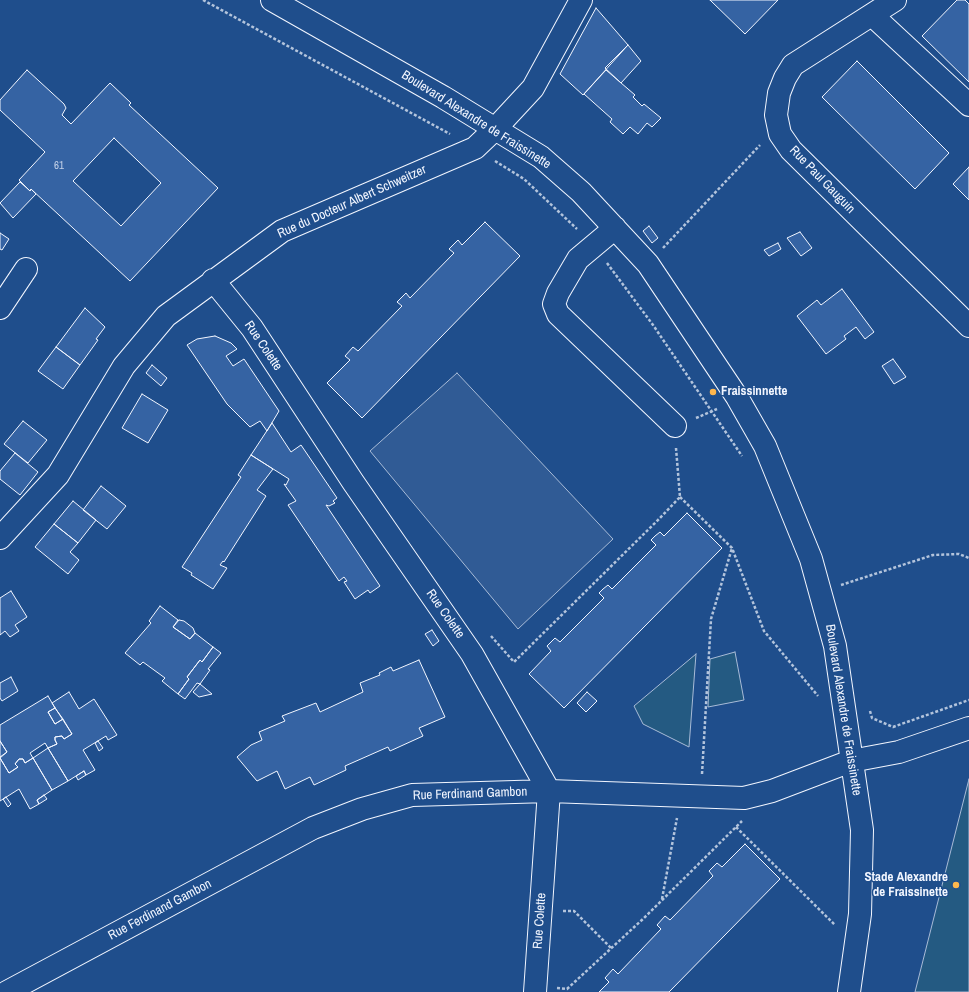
<!DOCTYPE html>
<style>
body{margin:0}
canvas{display:block;background:#1f4e8c}
</style>
<canvas width="969" height="992"></canvas>
<script>
const ctx = document.querySelector('canvas').getContext('2d');
ctx.lineJoin = 'round';
function fillPath(path, color) { ctx.fillStyle = color; ctx.fill(path, 'evenodd'); }
const shape = rows => new Path2D(rows.map(r => 'M' + r).join(''));
function stroke(path, color, width, dash) { ctx.strokeStyle = color; ctx.lineWidth = width; ctx.lineCap = dash ? 'butt' : 'round'; ctx.setLineDash(dash || []); ctx.stroke(path); }
function label(font, color, halo, rows, align = 'center') {
  ctx.font = font + ' "Archivo Narrow",sans-serif'; ctx.lineWidth = 3; ctx.setLineDash([]); ctx.textBaseline = 'middle'; ctx.strokeStyle = halo; ctx.fillStyle = color; for (const [text, x, y, turn = 0] of rows) {
    ctx.save(); ctx.translate(x, y); ctx.rotate((+turn || 0) * Math.PI / 180); ctx.textAlign = isNaN(turn) ? turn : align; if (halo) ctx.strokeText(text, 0, 0); ctx.fillText(text, 0, 0); ctx.restore();
  }
}
const green = shape([
 [735,652,744,700,708,707,710,659,735,652],
 [696,654,689,747,643,724,634,706,696,654],
 [969,779,969,992,915,992,969,779]
]);
const parking = shape([
 [457,373,613,539,518,629,370,451,457,373]
]);
const building = shape([
 [710,0,778,0,745,34,710,0],
 [957,0,965,0,969,4,969,82,922,36,957,0],
 [596,8,628,45,583,95,560,74,596,8],
 [628,45,641,61,621,83,605,68,628,45],
 [857,61,949,153,915,189,822,97,857,61],
 [27,70,64,104,66,108,62,115,71,124,110,83,131,103,129,105,218,188,130,281,31,189,30,191,19,180,45,152,0,110,0,100,27,70],
 [114,138,161,183,121,226,73,181,114,138],
 [606,70,635,95,633,97,642,106,644,104,661,118,652,127,647,123,638,134,630,127,623,134,610,122,612,119,584,94,606,70],
 [969,167,969,200,953,184,969,167],
 [20,182,30,191,31,189,36,194,13,218,0,203,20,182],
 [485,222,520,256,362,418,327,383,350,360,345,356,353,347,358,351,402,306,397,302,406,293,410,298,454,253,449,249,458,240,462,245,485,222],
 [649,226,658,238,652,243,643,231,649,226],
 [800,232,812,248,801,256,787,238,800,232],
 [0,233,9,239,2,250,0,249,0,233],
 [778,243,781,249,769,256,764,250,778,243],
 [842,289,874,332,865,339,856,327,844,336,846,339,826,354,797,316,817,300,821,305,842,289],
 [85,308,105,327,96,339,98,340,80,365,56,347,85,308],
 [215,336,231,343,237,349,226,356,233,366,244,359,279,411,267,431,260,421,250,427,227,404,187,345,197,339,215,336],
 [56,347,80,365,63,389,38,371,56,347],
 [893,359,906,377,894,384,882,366,893,359],
 [152,365,167,378,161,386,146,373,152,365],
 [142,394,168,410,148,443,122,428,142,394],
 [23,421,47,440,28,463,4,444,23,421],
 [272,423,291,452,301,445,337,498,333,501,335,503,329,506,326,505,380,586,370,593,368,590,355,599,344,582,347,581,344,577,339,581,288,505,296,501,284,484,286,485,289,479,251,455,272,423],
 [15,453,38,472,20,495,0,479,0,471,15,453],
 [251,455,273,469,257,490,266,496,224,562,223,561,220,565,227,568,213,589,191,575,192,573,182,567,241,477,238,475,251,455],
 [101,486,126,506,107,529,83,510,101,486],
 [73,501,96,520,78,543,54,524,73,501],
 [687,513,722,548,564,708,529,674,551,651,547,646,555,638,560,642,604,598,599,593,603,589,608,585,612,589,656,545,651,540,655,536,660,532,664,536,687,513],
 [54,524,78,543,70,552,79,560,68,574,35,547,54,524],
 [11,591,27,617,15,625,19,631,10,637,5,631,0,635,0,598,11,591],
 [160,606,178,620,173,627,190,639,195,633,213,647,202,662,200,660,187,677,189,679,178,694,162,681,165,678,143,662,140,665,125,653,151,623,149,621,160,606],
 [179,620,184,621,193,628,195,633,190,639,173,627,179,620],
 [432,630,439,641,433,646,425,634,432,630],
 [213,647,221,653,208,669,210,670,200,684,197,683,185,699,178,694,189,679,187,677,200,660,202,662,213,647],
 [419,660,445,717,419,728,423,736,390,751,388,747,345,766,346,770,314,785,310,777,285,789,277,771,257,781,237,757,251,745,262,740,259,732,285,721,282,716,316,703,320,712,363,692,360,683,380,675,379,673,391,667,393,671,419,660],
 [11,677,18,691,2,701,0,698,0,683,11,677],
 [200,684,212,694,199,697,193,692,200,684],
 [69,692,79,709,94,699,117,735,108,740,106,736,83,750,95,770,86,775,84,771,68,781,48,748,57,744,55,740,55,737,62,736,64,739,72,734,52,703,69,692],
 [587,692,597,701,586,712,577,703,587,692],
 [48,696,55,708,48,712,55,724,63,719,72,734,64,739,62,736,55,737,55,740,57,744,48,748,45,743,30,753,33,758,25,763,23,759,19,759,15,764,18,767,9,773,0,758,7,752,0,741,0,725,48,696],
 [55,708,63,719,55,724,48,712,55,708],
 [0,741,7,752,0,757,0,741],
 [98,741,103,748,99,751,95,743,98,741],
 [48,748,68,781,52,790,33,758,48,748],
 [0,758,9,773,18,767,15,764,19,759,23,759,25,763,33,758,52,790,37,800,39,804,30,809,19,789,0,801,0,758],
 [84,771,86,775,78,780,76,776,84,771],
 [44,795,47,799,39,804,37,800,44,795],
 [6,797,11,804,8,807,3,799,6,797],
 [745,844,780,879,669,992,599,992,609,982,605,978,613,969,618,974,661,929,657,925,665,916,670,920,713,876,709,871,717,863,722,867,745,844]
]);
const path = shape([
 [203,0,450,134],
 [495,161,524,179,577,229],
 [663,248,760,145],
 [607,263,653,325,742,456],
 [696,418,717,409],
 [680,497,732,548,764,631,818,696],
 [841,585,933,555,959,554,969,558],
 [491,636,514,662,659,519,680,497,676,448],
 [870,711,872,718,893,727,969,700],
 [702,774,711,619,732,548],
 [736,827,835,925],
 [662,899,677,818],
 [563,911,574,911,611,948],
 [557,988,567,989,644,918,742,821]
]);
const minor = shape([
 [272,0,443,97,541,157,581,192,648,264,737,397,765,446,811,559,835,646,862,830,860,914,849,992],
 [895,0,793,65,785,78,779,93,776,115,780,134,791,150,969,326],
 [872,15,969,105],
 [615,228,578,259,558,293,554,304,558,314,675,426],
 [213,280,252,328,353,482,472,654,549,791,535,992],
 [0,308,26,269],
 [0,538,58,475,124,366,166,316,282,231,475,148,495,129,533,88,581,0],
 [7,992,313,828,362,809,412,795,549,791,744,798,772,791,851,761,899,752,969,728]
]);
const markers = [
 [713,392,4,"#ffb74d"],
 [956,885,4,"#ffb74d"]
];
const numberNames = [
 ["61",59,166]
];
const streetNames = [
 ["Boulevard Alexandre de Fraissinette",476,120,32],
 ["Rue Paul Gauguin",822,180,46],
 ["Rue du Docteur Albert Schweitzer",352,202,-24],
 ["Rue Colette",263,346,56],
 ["Rue Colette",445,614,55],
 ["Boulevard Alexandre de Fraissinette",843,710,81],
 ["Rue Ferdinand Gambon",470,794,-2],
 ["Rue Ferdinand Gambon",160,910,-28],
 ["Rue Colette",540,921,-86]
];
const poiNames = [
 ["Fraissinnette",721,392],
 ["Stade Alexandre",948,878,"right"],
 ["de Fraissinette",948,893,"right"]
];
fillPath(green, '#245a82');
stroke(green, '#a8bbd7', 1);
fillPath(parking, '#305b95');
stroke(parking, '#a8bbd7', 1);
fillPath(building, '#3563a3');
stroke(building, '#f2f6ff', 1);
stroke(minor, '#f2f6ff', 24);
stroke(path, '#b3c4dc', 2.5, [3, 2]);
stroke(minor, '#1f4e8c', 22);
for (const [x, y, r, color] of markers) { const dot = new Path2D(); dot.arc(x, y, r, 0, 2 * Math.PI); ctx.fillStyle = color; ctx.fill(dot); stroke(dot, '#1f4e8c', 1.5); }
label('11px', '#c3d1e8', null, numberNames);
label('13px', '#f2f6ff', '#1f4e8c', streetNames);
label('bold 13px', '#f2f6ff', '#1f4e8c', poiNames, 'left');
</script>
